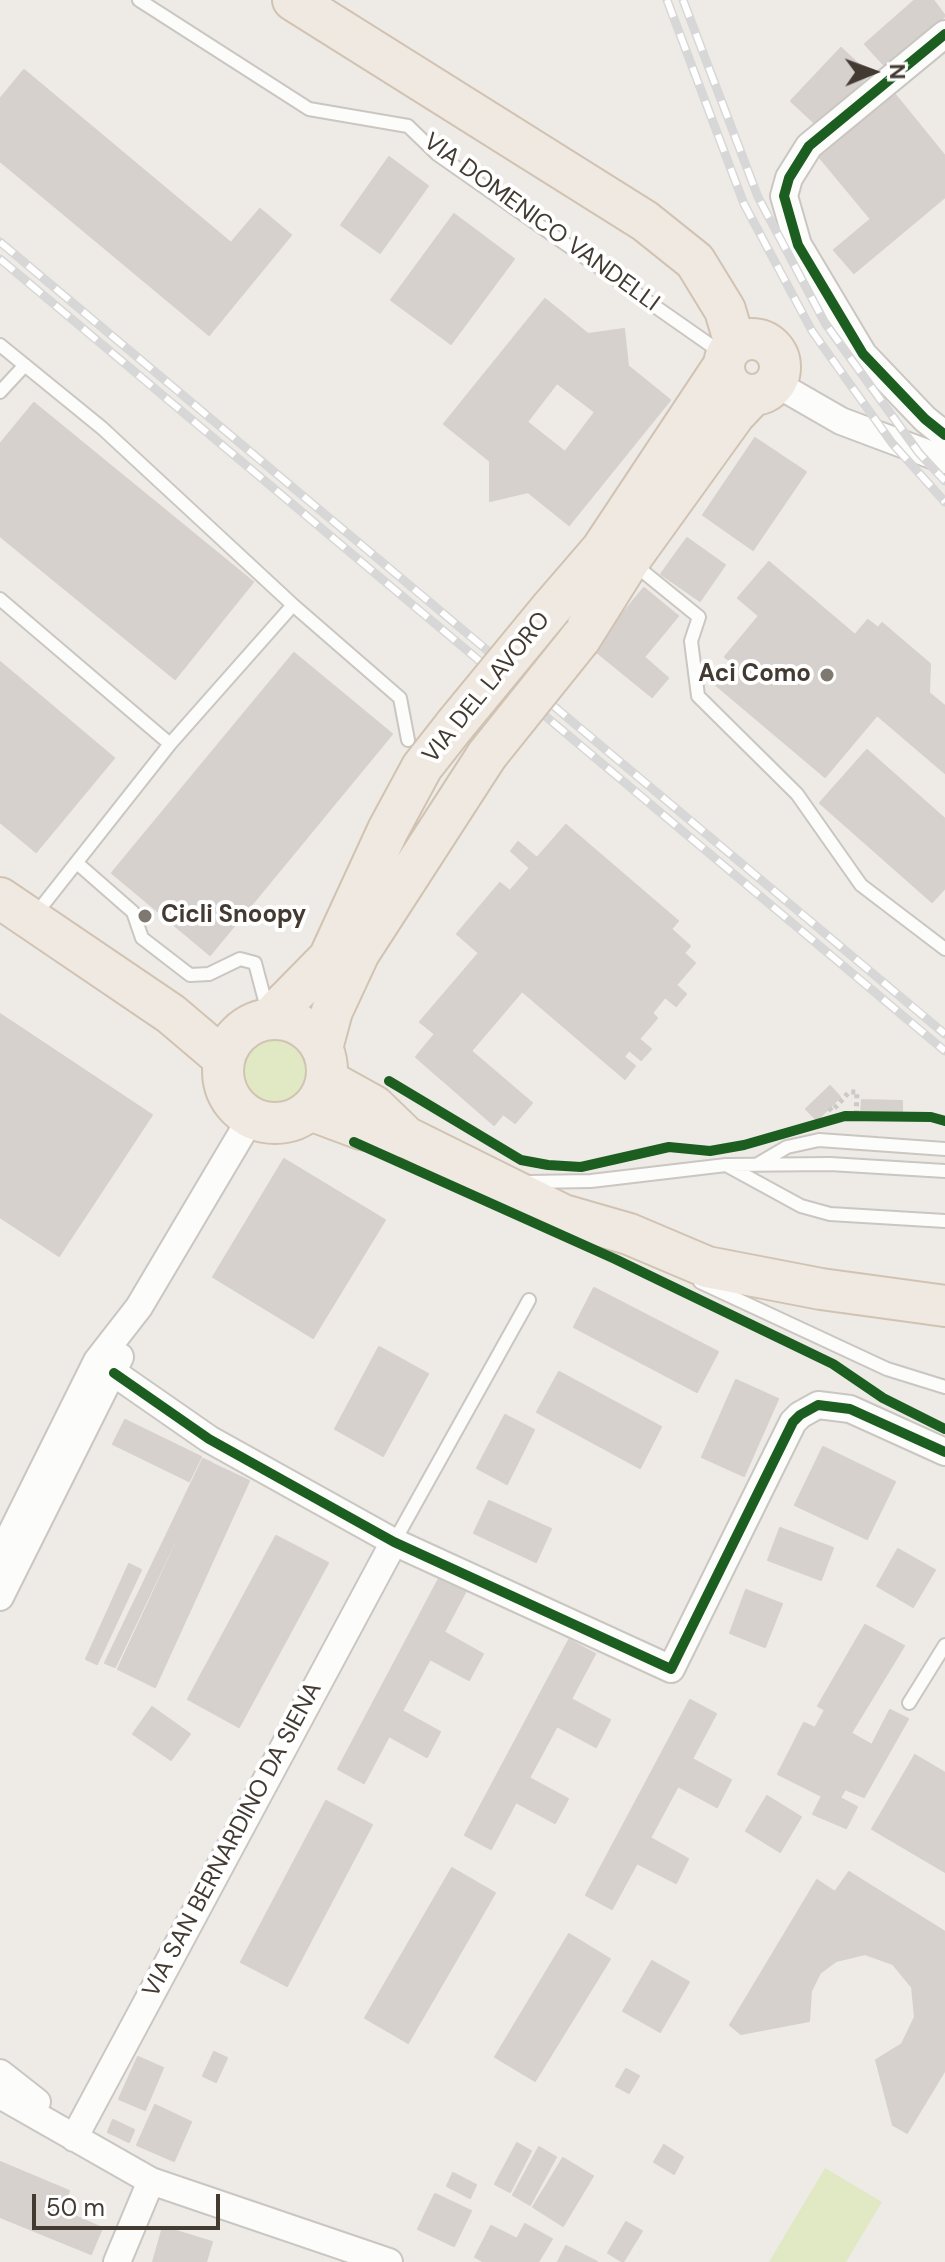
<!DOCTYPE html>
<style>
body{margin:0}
#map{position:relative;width:945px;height:2262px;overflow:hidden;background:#eeeae6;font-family:"DM Sans",sans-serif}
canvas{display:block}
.north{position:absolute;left:833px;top:32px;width:80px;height:80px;-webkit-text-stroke:6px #fff;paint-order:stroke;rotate:89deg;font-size:22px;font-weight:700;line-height:32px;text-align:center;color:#433a32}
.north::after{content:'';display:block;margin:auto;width:28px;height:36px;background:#433a32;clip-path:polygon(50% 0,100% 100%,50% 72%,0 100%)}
.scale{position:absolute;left:32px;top:2194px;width:188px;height:36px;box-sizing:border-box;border:4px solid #433a32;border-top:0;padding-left:10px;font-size:24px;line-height:28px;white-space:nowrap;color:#433a32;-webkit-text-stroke:6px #fff;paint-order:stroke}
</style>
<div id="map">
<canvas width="945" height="2262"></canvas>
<div class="north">N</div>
<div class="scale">50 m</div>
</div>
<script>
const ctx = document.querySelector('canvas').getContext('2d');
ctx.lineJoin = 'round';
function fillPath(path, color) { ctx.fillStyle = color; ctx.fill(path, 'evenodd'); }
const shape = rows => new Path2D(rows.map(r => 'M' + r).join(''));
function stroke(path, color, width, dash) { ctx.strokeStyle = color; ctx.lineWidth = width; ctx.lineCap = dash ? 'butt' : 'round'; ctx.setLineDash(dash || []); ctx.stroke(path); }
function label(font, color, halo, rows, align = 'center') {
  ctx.font = font + ' "DM Sans",sans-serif'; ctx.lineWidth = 8; ctx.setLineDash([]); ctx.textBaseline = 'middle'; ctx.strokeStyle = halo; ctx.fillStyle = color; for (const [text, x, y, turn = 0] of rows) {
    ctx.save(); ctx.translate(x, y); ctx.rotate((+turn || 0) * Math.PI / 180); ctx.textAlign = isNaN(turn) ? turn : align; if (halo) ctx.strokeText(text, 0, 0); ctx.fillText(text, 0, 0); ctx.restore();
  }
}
const green = shape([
 '243 1071a32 32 0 1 1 64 0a32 32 0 1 1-64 0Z',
 [825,2168,882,2202,846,2262,769,2262]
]);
const building = shape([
 [915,0,933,0,945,16,886,67,865,44,915,0],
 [841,48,869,74,819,127,791,101,841,48],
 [24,70,231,243,260,209,291,235,209,335,0,161,0,99,24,70],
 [892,91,945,156,945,197,854,273,834,250,871,219,817,154,892,91],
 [389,157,428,186,380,253,341,225,389,157],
 [454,214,514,259,451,344,391,300,454,214],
 [545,299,588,334,624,329,628,366,670,400,569,525,528,492,490,501,490,461,444,424,545,299],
 [557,383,595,412,565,452,527,422,557,383],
 [34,403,253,582,175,679,0,536,0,444,34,403],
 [755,438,806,472,753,550,703,515,755,438],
 [687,538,725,565,700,601,661,574,687,538],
 [769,562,855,635,868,620,878,628,882,623,930,664,929,693,945,706,945,773,877,715,825,777,716,685,734,664,725,657,759,616,738,598,769,562],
 [644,588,678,616,644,657,668,678,652,697,593,649,644,588],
 [294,653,392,734,210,955,112,873,294,653],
 [0,662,114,758,36,852,0,822,0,662],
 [867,750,945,819,945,888,932,902,820,803,867,750],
 [566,825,678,921,671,929,690,946,684,953,695,963,676,985,686,994,676,1006,665,997,652,1013,657,1018,639,1039,651,1049,641,1060,629,1050,624,1057,635,1066,625,1079,522,991,471,1051,532,1103,515,1123,503,1114,494,1125,416,1057,435,1034,420,1022,479,953,457,934,500,883,510,891,530,868,511,851,518,842,537,858,566,825],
 [0,1014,152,1115,59,1256,0,1217,0,1014],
 [830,1086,840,1097,817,1120,806,1109,830,1086],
 [862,1100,902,1101,902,1114,861,1113,862,1100],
 [284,1159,385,1220,313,1338,213,1277,284,1159],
 [594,1288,718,1352,697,1392,574,1327,594,1288],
 [379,1347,428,1374,383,1456,335,1429,379,1347],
 [559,1372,661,1427,640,1468,537,1412,559,1372],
 [736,1380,778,1399,744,1476,702,1457,736,1380],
 [505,1415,534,1430,507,1484,477,1468,505,1415],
 [125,1420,201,1457,189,1481,113,1444,125,1420],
 [823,1447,895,1482,867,1539,795,1505,823,1447],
 [203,1459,212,1463,115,1667,105,1663,203,1459],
 [213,1464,249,1481,155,1687,118,1669,213,1464],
 [489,1501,551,1529,536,1562,474,1533,489,1501],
 [780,1528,833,1548,821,1580,768,1560,780,1528],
 [276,1536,328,1563,239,1727,188,1699,276,1536],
 [898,1549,935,1570,913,1607,877,1586,898,1549],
 [129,1564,141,1570,97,1664,86,1659,129,1564],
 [442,1573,468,1587,444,1632,483,1654,469,1680,430,1659,402,1711,440,1732,427,1757,389,1736,364,1783,338,1769,442,1573],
 [746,1590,782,1604,765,1647,730,1633,746,1590],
 [865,1625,904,1646,851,1733,872,1745,890,1710,908,1719,864,1797,845,1789,840,1798,857,1807,846,1828,813,1814,822,1796,778,1774,804,1723,815,1728,825,1710,818,1706,865,1625],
 [569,1640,595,1654,571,1699,610,1720,596,1747,557,1726,529,1778,568,1799,555,1823,516,1802,491,1849,465,1835,569,1640],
 [690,1700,716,1714,692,1759,731,1780,717,1807,678,1786,650,1838,688,1859,676,1883,637,1863,612,1909,586,1895,690,1700],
 [152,1707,190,1734,171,1760,133,1734,152,1707],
 [915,1755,945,1773,945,1872,872,1829,915,1755],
 [767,1796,801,1817,780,1852,746,1831,767,1796],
 [326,1801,372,1825,287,1986,241,1962,326,1801],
 [452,1868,495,1893,408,2043,365,2018,452,1868],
 [849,1872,945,1932,945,2070,907,2133,893,2125,876,2060,902,2044,915,2017,912,1987,893,1964,865,1954,836,1961,820,1973,811,1991,809,2021,741,2034,730,2025,817,1880,835,1892,849,1872],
 [569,1934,610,1959,535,2081,495,2057,569,1934],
 [652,1961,689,1982,660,2032,623,2011,652,1961],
 [214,2052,227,2058,216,2082,203,2076,214,2052],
 [138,2057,163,2068,145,2110,119,2099,138,2057],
 [626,2069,639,2076,629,2093,616,2086,626,2069],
 [155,2105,191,2122,174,2161,137,2145,155,2105],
 [113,2120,134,2130,129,2142,108,2132,113,2120],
 [517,2143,531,2151,510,2192,495,2184,517,2143],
 [664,2145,683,2157,674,2174,654,2162,664,2145],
 [539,2147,556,2157,530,2205,513,2195,539,2147],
 [563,2158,593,2176,563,2226,533,2207,563,2158],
 [0,2162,69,2191,61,2210,102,2228,91,2254,0,2217,0,2162],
 [453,2173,476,2185,470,2198,447,2186,453,2173],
 [435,2194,471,2211,454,2246,418,2229,435,2194],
 [626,2222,642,2231,623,2262,608,2253,626,2222],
 [525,2224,552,2239,538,2262,484,2262,475,2257,491,2226,517,2239,525,2224],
 [163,2227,212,2242,206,2262,153,2262,163,2227],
 [566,2246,597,2262,558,2262,566,2246]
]);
const path = shape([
 [829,1108,832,1111,849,1092,857,1092,856,1116]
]);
const lane = shape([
 [139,0,309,109,408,126,437,154,726,356],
 [0,345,102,428,293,605,400,698,408,740],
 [0,392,25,365],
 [635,565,699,617,691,641,698,696,797,794,861,885,945,949],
 [0,599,170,744,35,915],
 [170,744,293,605],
 [77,863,133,912,142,938,190,975,209,974,240,959,255,963,268,1012],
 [758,1164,787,1147,819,1140,945,1149],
 [728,1165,830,1164,945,1171],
 [529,1182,591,1181,726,1165,801,1206,830,1214,945,1221],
 [700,1282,887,1369,945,1387],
 [394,1542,529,1300],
 [909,1703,945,1645]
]);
const street = shape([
 [945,34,809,146,789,178,784,196,798,245,863,354,925,419,945,435],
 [775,383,841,421,945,460],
 [114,1373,209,1439,394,1542,671,1669,793,1422,800,1415,818,1405,850,1409,945,1452],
 [0,1556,97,1361,139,1307,251,1118],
 [0,1597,120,1357],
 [0,2073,37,2102],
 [0,2095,151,2181,389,2262],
 [74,2138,394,1542],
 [117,2262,151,2181]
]);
const primary = shape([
 [293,0,645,221,695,261,725,310,735,344],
 '724 367a28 28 0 1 1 56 0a28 28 0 1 1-56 0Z',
 [552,607,602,549,724,365],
 [580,639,629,561,735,414,753,395],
 [0,898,171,1014,224,1059],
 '223 1071a52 52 0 1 1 104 0a52 52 0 1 1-104 0Z',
 [269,1019,329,958,388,830,422,767,455,725],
 [322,1048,332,1011,359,953,487,755],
 [327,1080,374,1106,402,1133],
 [310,1110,361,1129,408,1138,563,1215,629,1234,707,1267,821,1289,945,1306]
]);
const rail = shape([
 [667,0,744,204,812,331,892,443,945,502],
 [683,0,758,197,825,323,919,453,945,481],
 [0,242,945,1034],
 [0,259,945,1051]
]);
const primaryBridge = shape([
 [455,725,552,607],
 [487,755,580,639]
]);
const cycleway = shape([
 [945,34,809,146,789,178,784,196,798,245,863,354,925,419,945,435],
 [389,1081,521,1160,548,1165,581,1167,669,1147,710,1151,744,1145,845,1116,931,1117,945,1121],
 [354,1142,615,1259,833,1364,883,1398,945,1429],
 [114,1373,209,1439,394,1542,671,1669,793,1422,800,1415,818,1405,850,1409,945,1452]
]);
const markers = [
 [827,675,8,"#7f7871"],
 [145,916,8,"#7f7871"]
];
const streetNames = [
 ["VIA DOMENICO VANDELLI",541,223,36],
 ["VIA DEL LAVORO",487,688,-51],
 ["VIA SAN BERNARDINO DA SIENA",233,1840,-62]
];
const poiNames = [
 ["Aci Como",811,675],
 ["Cicli Snoopy",161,916,"left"]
];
fillPath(green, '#e1e9c4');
fillPath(building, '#d6d1cd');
stroke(building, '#d6d1cc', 2);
stroke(lane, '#cac6c2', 16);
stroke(street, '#cac6c2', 30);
stroke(primary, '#d1c3b2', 44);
stroke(path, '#ccc9c6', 5, [4, 4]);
stroke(lane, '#fcfcfb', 12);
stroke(street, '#fcfcfb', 26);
stroke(primary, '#f0e9e2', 40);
stroke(rail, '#d8d7d7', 9);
stroke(rail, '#fff', 6, [18]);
stroke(primaryBridge, '#d1c3b2', 44, []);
stroke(primaryBridge, '#f0e9e2', 40);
stroke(cycleway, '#1b5e20', 10);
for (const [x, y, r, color] of markers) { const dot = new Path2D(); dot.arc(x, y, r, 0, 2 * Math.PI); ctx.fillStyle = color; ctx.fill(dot); stroke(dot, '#fff', 3); }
label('24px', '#433a32', '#fff', streetNames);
label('bold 24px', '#433a32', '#fff', poiNames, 'right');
</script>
